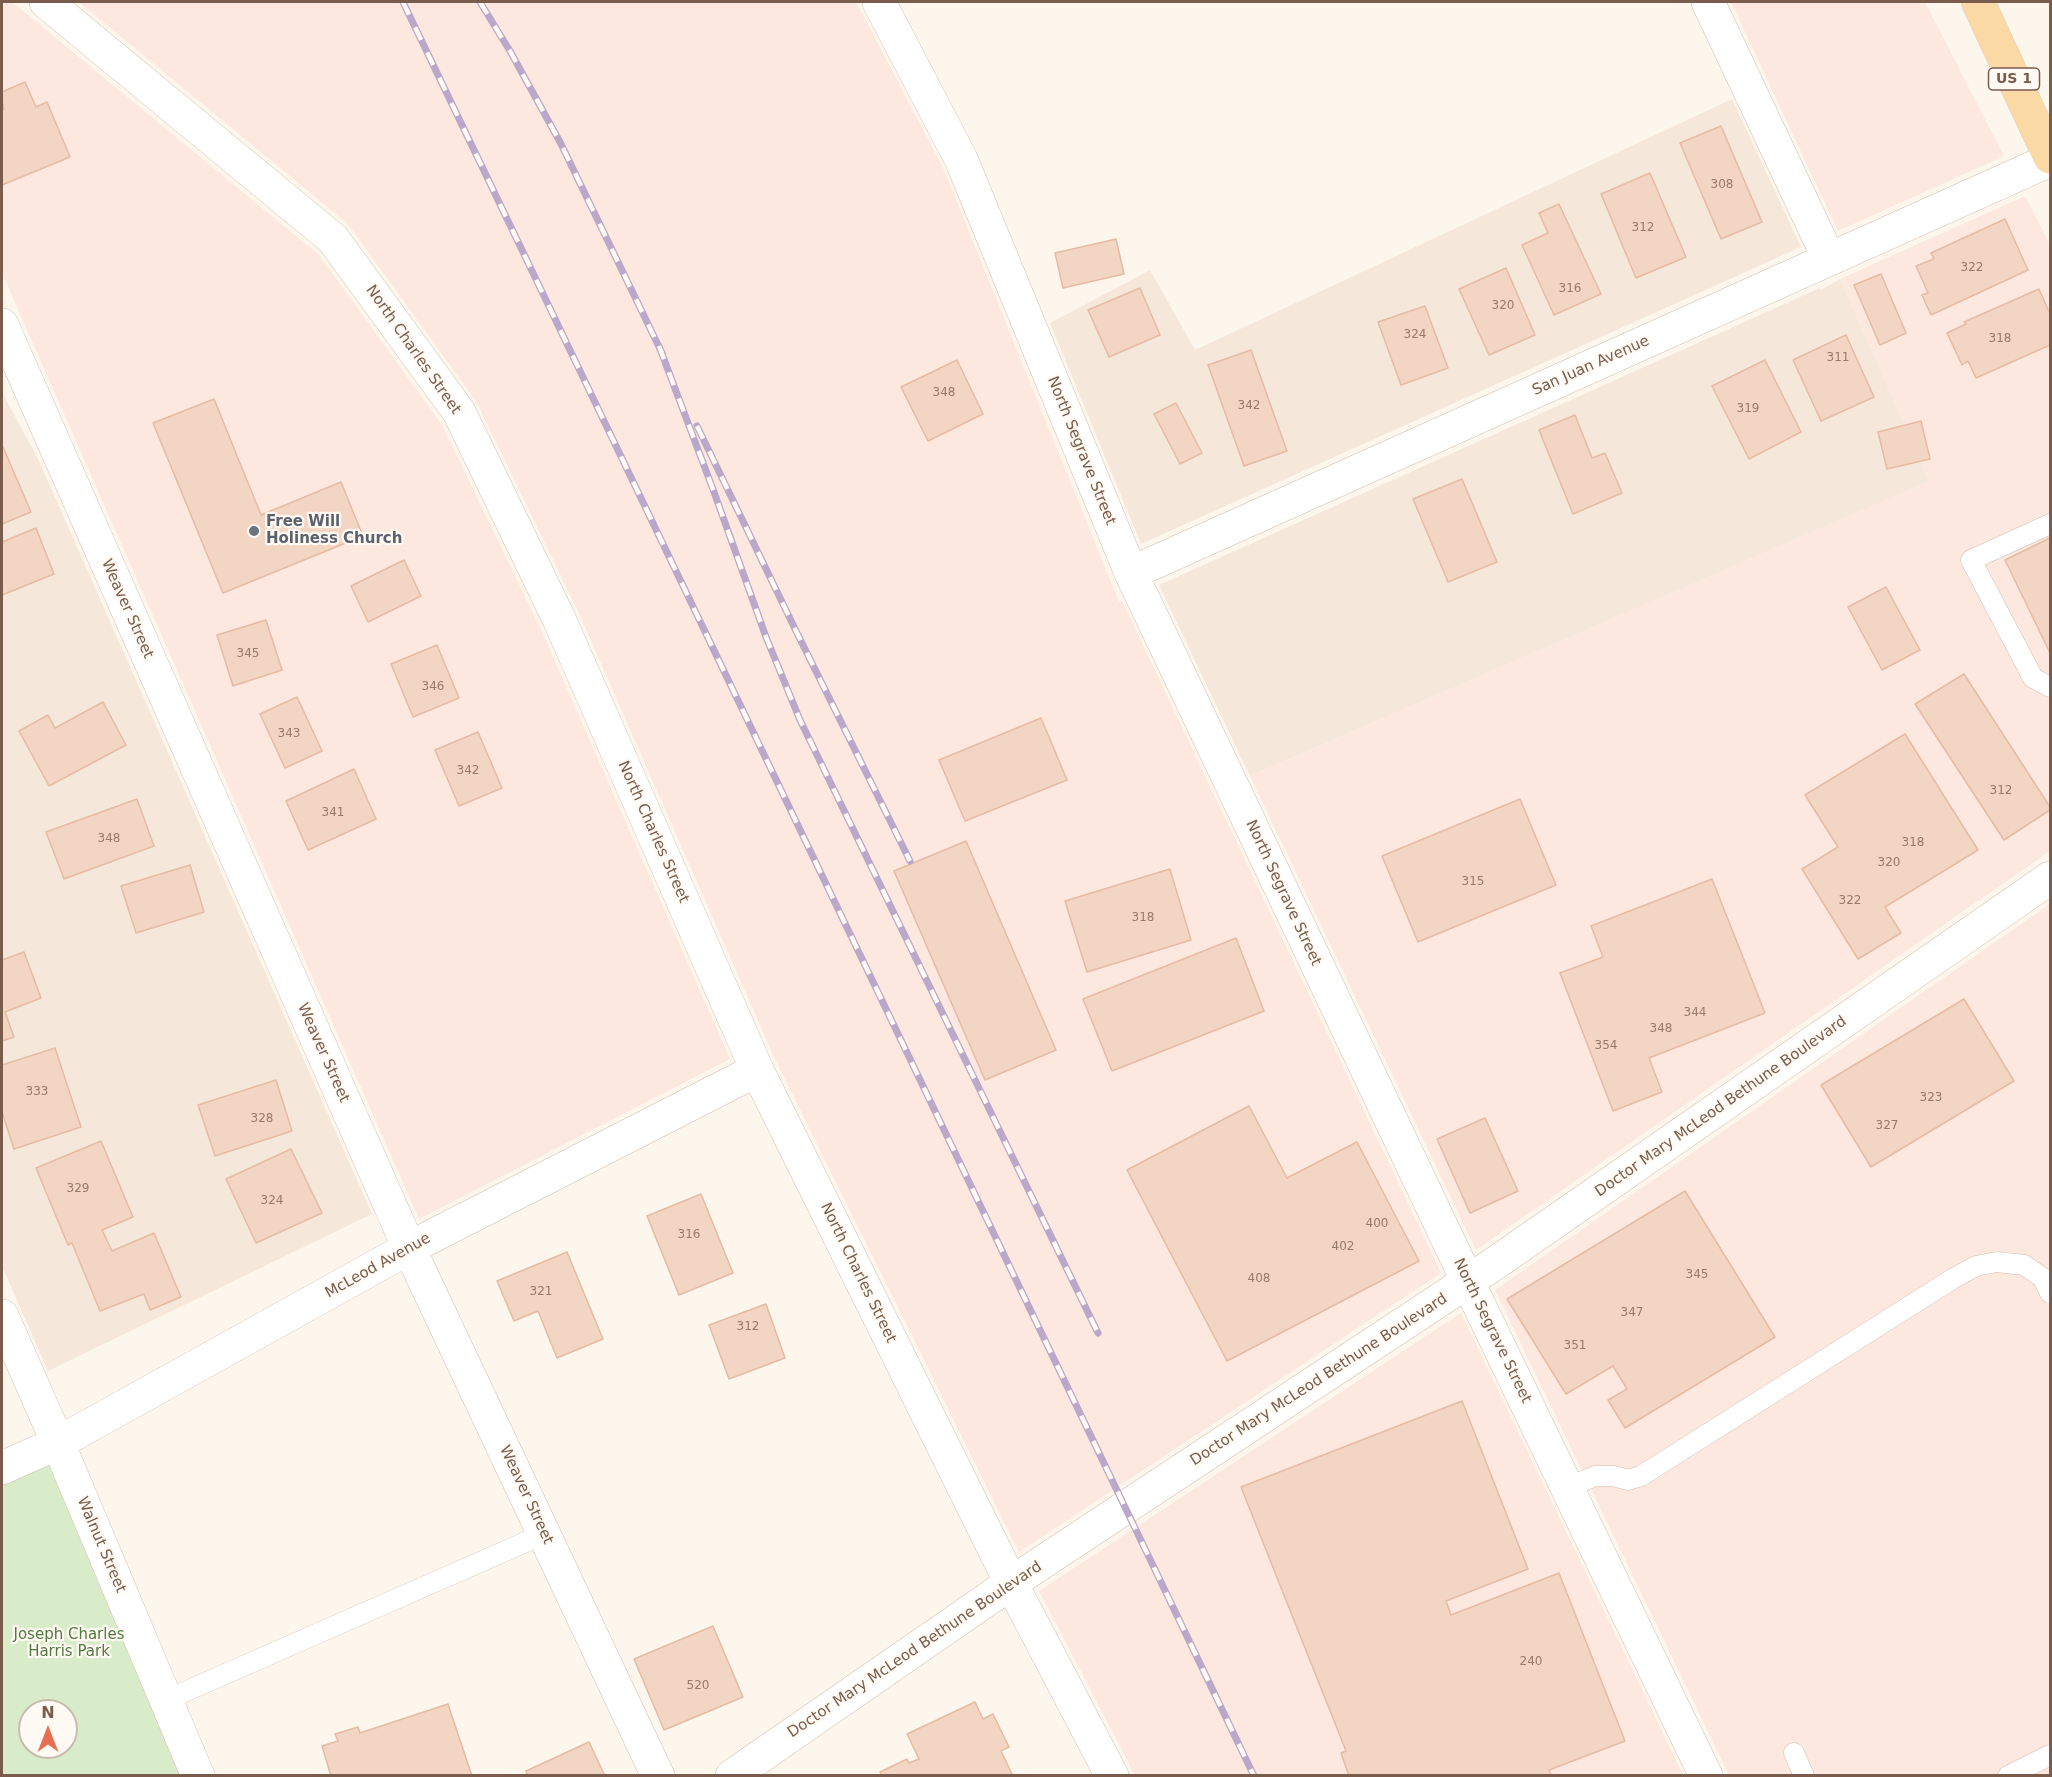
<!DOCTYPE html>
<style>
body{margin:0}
#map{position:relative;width:2052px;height:1777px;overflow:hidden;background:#fdf6ec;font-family:"DejaVu Sans",sans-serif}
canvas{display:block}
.frame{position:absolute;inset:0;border:3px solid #7a5c4d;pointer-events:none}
.north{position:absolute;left:18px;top:1699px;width:60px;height:60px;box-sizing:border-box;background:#fffaf3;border:2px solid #cabbb1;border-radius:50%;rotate:0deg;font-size:16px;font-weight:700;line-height:24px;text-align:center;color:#7a5c4d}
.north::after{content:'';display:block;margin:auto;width:21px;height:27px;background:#e76f51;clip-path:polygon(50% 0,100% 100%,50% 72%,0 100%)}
</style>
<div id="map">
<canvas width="2052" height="1777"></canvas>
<div class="frame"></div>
<div class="north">N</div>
</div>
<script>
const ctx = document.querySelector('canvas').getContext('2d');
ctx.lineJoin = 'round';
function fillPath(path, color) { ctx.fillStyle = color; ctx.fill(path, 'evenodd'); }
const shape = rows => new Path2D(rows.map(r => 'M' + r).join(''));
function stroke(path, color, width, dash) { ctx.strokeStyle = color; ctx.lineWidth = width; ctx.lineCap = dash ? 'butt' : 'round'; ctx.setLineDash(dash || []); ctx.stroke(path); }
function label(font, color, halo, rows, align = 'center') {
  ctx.font = font + ' "DejaVu Sans",sans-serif'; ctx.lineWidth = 4.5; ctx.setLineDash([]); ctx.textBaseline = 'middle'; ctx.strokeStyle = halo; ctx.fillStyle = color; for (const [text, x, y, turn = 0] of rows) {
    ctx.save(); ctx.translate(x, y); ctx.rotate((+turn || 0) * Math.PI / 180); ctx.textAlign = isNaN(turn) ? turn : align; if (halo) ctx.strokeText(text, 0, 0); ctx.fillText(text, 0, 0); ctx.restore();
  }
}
const residential = shape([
 [1732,99,1801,247,1141,544,1050,323,1150,270,1195,350],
 [1840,279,1930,481,1250,776,1159,585,1820,288,1821,290],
 [2,392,39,461,372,1214,48,1371,2,1266]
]);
const commercial = shape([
 [2,2,12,2,319,255,442,425,542,632,730,1059,419,1219,2,273],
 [79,2,856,2,944,170,1119,602,1122,601,1441,1273,1019,1552,775,1059,578,611,476,401,348,224],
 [1731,2,1925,2,2004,156,1838,231],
 [2025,196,2050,245,2050,851,1476,1250,1250,776,1929,481,1840,279],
 [2050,904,2050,1775,1729,1775,1495,1290],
 [1461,1313,1683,1775,1135,1775,1039,1591]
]);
const green = shape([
 [58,1443,198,1775,2,1775,2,1468],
 [30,1711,66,1711,66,1747,30,1747]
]);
const building = shape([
 [25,82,36,107,47,102,70,157,2,185,2,110,4,109,2,102,2,92,25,82],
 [1721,126,1762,222,1721,239,1680,143,1721,126],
 [1650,173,1686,257,1636,278,1601,194,1650,173],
 [1559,204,1601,294,1554,315,1522,245,1548,233,1539,213,1559,204],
 [2005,219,2028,270,1931,315,1922,295,1928,293,1916,266,1934,259,1931,253,2005,219],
 [1116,239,1124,274,1063,288,1055,253,1116,239],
 [1506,268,1535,335,1489,355,1459,289,1506,268],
 [1881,274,1906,333,1880,345,1854,285,1881,274],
 [1140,288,1160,335,1109,357,1088,310,1140,288],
 [2039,289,2050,314,2050,345,1976,378,1968,361,1962,365,1947,333,1966,324,1964,322,2039,289],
 [1425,306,1448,368,1401,385,1378,322,1425,306],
 [1846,335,1874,397,1821,421,1793,360,1846,335],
 [1251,350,1287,451,1244,466,1208,365,1251,350],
 [957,360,983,414,928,441,901,387,957,360],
 [1765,360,1801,432,1749,459,1712,386,1765,360],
 [214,399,261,515,341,482,363,536,223,593,153,423,214,399],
 [1176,403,1202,453,1180,464,1154,414,1176,403],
 [1575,415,1592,458,1605,453,1622,493,1573,514,1539,430,1575,415],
 [1921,421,1930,459,1887,469,1878,432,1921,421],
 [2,447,3,447,31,512,2,524,2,447],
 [1462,479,1497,562,1448,582,1413,499,1462,479],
 [36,528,54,574,2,595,2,542,36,528],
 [2050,538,2050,653,2005,560,2050,538],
 [404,560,421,596,368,622,351,586,404,560],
 [1886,587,1920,650,1882,670,1848,607,1886,587],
 [266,620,282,670,233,686,217,635,266,620],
 [437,645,459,698,413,717,391,664,437,645],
 [1964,674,2050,807,2050,810,2004,840,1915,704,1964,674],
 [297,697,322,751,285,768,260,714,297,697],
 [103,702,126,745,49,786,19,731,48,715,55,728,103,702],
 [1041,718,1067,780,965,821,939,760,1041,718],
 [478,732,502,788,459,806,435,750,478,732],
 [1905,734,1978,850,1885,907,1901,933,1858,959,1802,869,1838,847,1805,795,1905,734],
 [354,769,376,819,308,850,286,801,354,769],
 [137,799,154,846,64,879,46,832,137,799],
 [1520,799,1556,885,1418,942,1382,856,1520,799],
 [966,841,1056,1050,985,1080,894,871,966,841],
 [190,865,204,912,136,933,121,886,190,865],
 [1170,869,1191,940,1087,972,1065,901,1170,869],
 [1712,879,1765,1013,1649,1058,1662,1092,1613,1111,1560,973,1603,957,1591,926,1712,879],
 [1236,938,1264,1011,1112,1071,1083,999,1236,938],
 [24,952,41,998,5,1012,14,1037,2,1041,2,960,24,952],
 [1964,999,2014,1081,1871,1167,1821,1085,1964,999],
 [55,1048,81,1127,14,1149,2,1112,2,1065,55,1048],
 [276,1080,292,1131,215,1156,198,1105,276,1080],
 [1249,1106,1287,1178,1357,1142,1419,1261,1227,1361,1127,1170,1249,1106],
 [1485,1118,1518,1191,1470,1213,1437,1139,1485,1118],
 [101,1141,133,1217,102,1230,112,1251,154,1233,181,1297,150,1310,144,1294,100,1311,72,1243,68,1245,36,1168,101,1141],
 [291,1149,322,1213,256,1243,226,1179,291,1149],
 [1685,1191,1775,1337,1625,1428,1608,1400,1627,1389,1613,1366,1566,1394,1507,1299,1685,1191],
 [701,1194,733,1273,679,1295,647,1216,701,1194],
 [567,1252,603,1339,557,1358,538,1311,514,1321,497,1281,567,1252],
 [766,1304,785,1358,729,1379,709,1325,766,1304],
 [1462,1401,1528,1569,1446,1601,1451,1615,1559,1573,1625,1741,1549,1770,1551,1776,1349,1776,1341,1753,1346,1751,1241,1487,1462,1401],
 [713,1626,743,1697,664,1730,634,1659,713,1626],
 [975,1702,983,1719,993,1714,1009,1747,1001,1751,1013,1776,882,1776,880,1772,907,1759,909,1763,919,1759,907,1734,975,1702],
 [448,1704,472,1776,331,1776,322,1746,338,1741,335,1734,358,1727,360,1733,448,1704],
 [589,1742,605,1776,528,1776,526,1771,589,1742]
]);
const lane = shape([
 [2050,524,1971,560,2033,678,2050,687],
 [1567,1488,1595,1476,1613,1476,1628,1480,1641,1476,1954,1278,1976,1266,1997,1262,2024,1265,2043,1278,2050,1293],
 [166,1700,544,1534],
 [1794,1753,1804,1776],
 [2008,1776,2050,1755]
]);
const street = shape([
 [1708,2,1829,259],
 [2,325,409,1248,658,1776],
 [1131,573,2050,160],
 [2,1316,58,1443,198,1776],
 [2,1468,58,1443,409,1248,757,1070]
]);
const secondary = shape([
 [46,2,333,239,459,412,560,621,757,1070,1011,1583,1112,1776],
 [879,2,961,159,1131,573,1468,1282,1706,1776],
 [732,1776,1011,1583,1494,1264,2050,878]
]);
const primary = shape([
 [1978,2,2050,157]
]);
const rail = shape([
 [403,2,1254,1776],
 [480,2,510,51,560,142,662,353],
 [659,346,714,492,766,637,800,720,1098,1333],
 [697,426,797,633,910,861]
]);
const markers = [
 [254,531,6,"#6b7280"]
];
const numberNames = [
 ["308",1722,185],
 ["312",1643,228],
 ["322",1972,268],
 ["316",1570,289],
 ["320",1503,306],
 ["324",1415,335],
 ["318",2000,339],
 ["311",1838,358],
 ["348",944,393],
 ["342",1249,406],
 ["319",1748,409],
 ["345",248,654],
 ["346",433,687],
 ["343",289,734],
 ["342",468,771],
 ["312",2001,791],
 ["341",333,813],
 ["348",109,839],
 ["318",1913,843],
 ["320",1889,863],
 ["315",1473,882],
 ["322",1850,901],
 ["318",1143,918],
 ["344",1695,1013],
 ["348",1661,1029],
 ["354",1606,1046],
 ["333",37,1092],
 ["323",1931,1098],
 ["328",262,1119],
 ["327",1887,1126],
 ["329",78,1189],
 ["324",272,1201],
 ["400",1377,1224],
 ["316",689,1235],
 ["402",1343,1247],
 ["345",1697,1275],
 ["408",1259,1279],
 ["321",541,1292],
 ["347",1632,1313],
 ["312",748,1327],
 ["351",1575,1346],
 ["240",1531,1662],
 ["520",698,1686]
];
const shields = [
 [2014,79,51]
];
const shieldNames = [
 ["US 1",2014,79]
];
const streetNames = [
 ["North Charles Street",413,350,55],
 ["San Juan Avenue",1591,366,-24],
 ["North Segrave Street",1081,451,68],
 ["Weaver Street",127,609,66],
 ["North Charles Street",653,832,66],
 ["North Segrave Street",1283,893,65],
 ["Weaver Street",323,1053,66],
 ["Doctor Mary McLeod Bethune Boulevard",1721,1107,-35],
 ["McLeod Avenue",378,1266,-29],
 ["North Charles Street",858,1273,64],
 ["North Segrave Street",1492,1331,64],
 ["Doctor Mary McLeod Bethune Boulevard",1319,1380,-33],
 ["Weaver Street",526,1495,65],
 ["Walnut Street",101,1545,67],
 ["Doctor Mary McLeod Bethune Boulevard",915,1650,-34]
];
const worshipNames = [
 ["Free Will",266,522],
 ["Holiness Church",266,539]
];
const parkNames = [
 ["Joseph Charles",69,1635],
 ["Harris Park",69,1652]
];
fillPath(residential, '#f5e8da');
fillPath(commercial, '#fde8e0');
fillPath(green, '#d8ecc9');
fillPath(building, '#f3d5c3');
stroke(building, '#e6bba3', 1.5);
stroke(lane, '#d1beb0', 21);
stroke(street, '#d1beb0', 34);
stroke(secondary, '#d6c0b0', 34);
stroke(primary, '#dad1cd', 34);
stroke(lane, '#fff', 20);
stroke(street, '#fff', 33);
stroke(secondary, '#fff', 33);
stroke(primary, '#fbd9a5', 33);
stroke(rail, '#b9a8c9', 7);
stroke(rail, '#fffaf3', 4.5, [14]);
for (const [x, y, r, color] of markers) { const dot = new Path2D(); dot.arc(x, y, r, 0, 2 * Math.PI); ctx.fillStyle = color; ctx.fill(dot); stroke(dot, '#fffaf3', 2); }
label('12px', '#987a6a', null, numberNames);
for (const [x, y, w] of shields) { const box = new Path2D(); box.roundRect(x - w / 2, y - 11, w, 22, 4.5); ctx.fillStyle = '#fffaf3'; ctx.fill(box); stroke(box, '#7a5c4d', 1.5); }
label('bold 14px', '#7a5c4d', null, shieldNames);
label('15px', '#7a5c4d', '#fffaf3', streetNames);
label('bold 15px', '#5b616d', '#fffaf3', worshipNames, 'left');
label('15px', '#537a41', '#fffaf3', parkNames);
</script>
